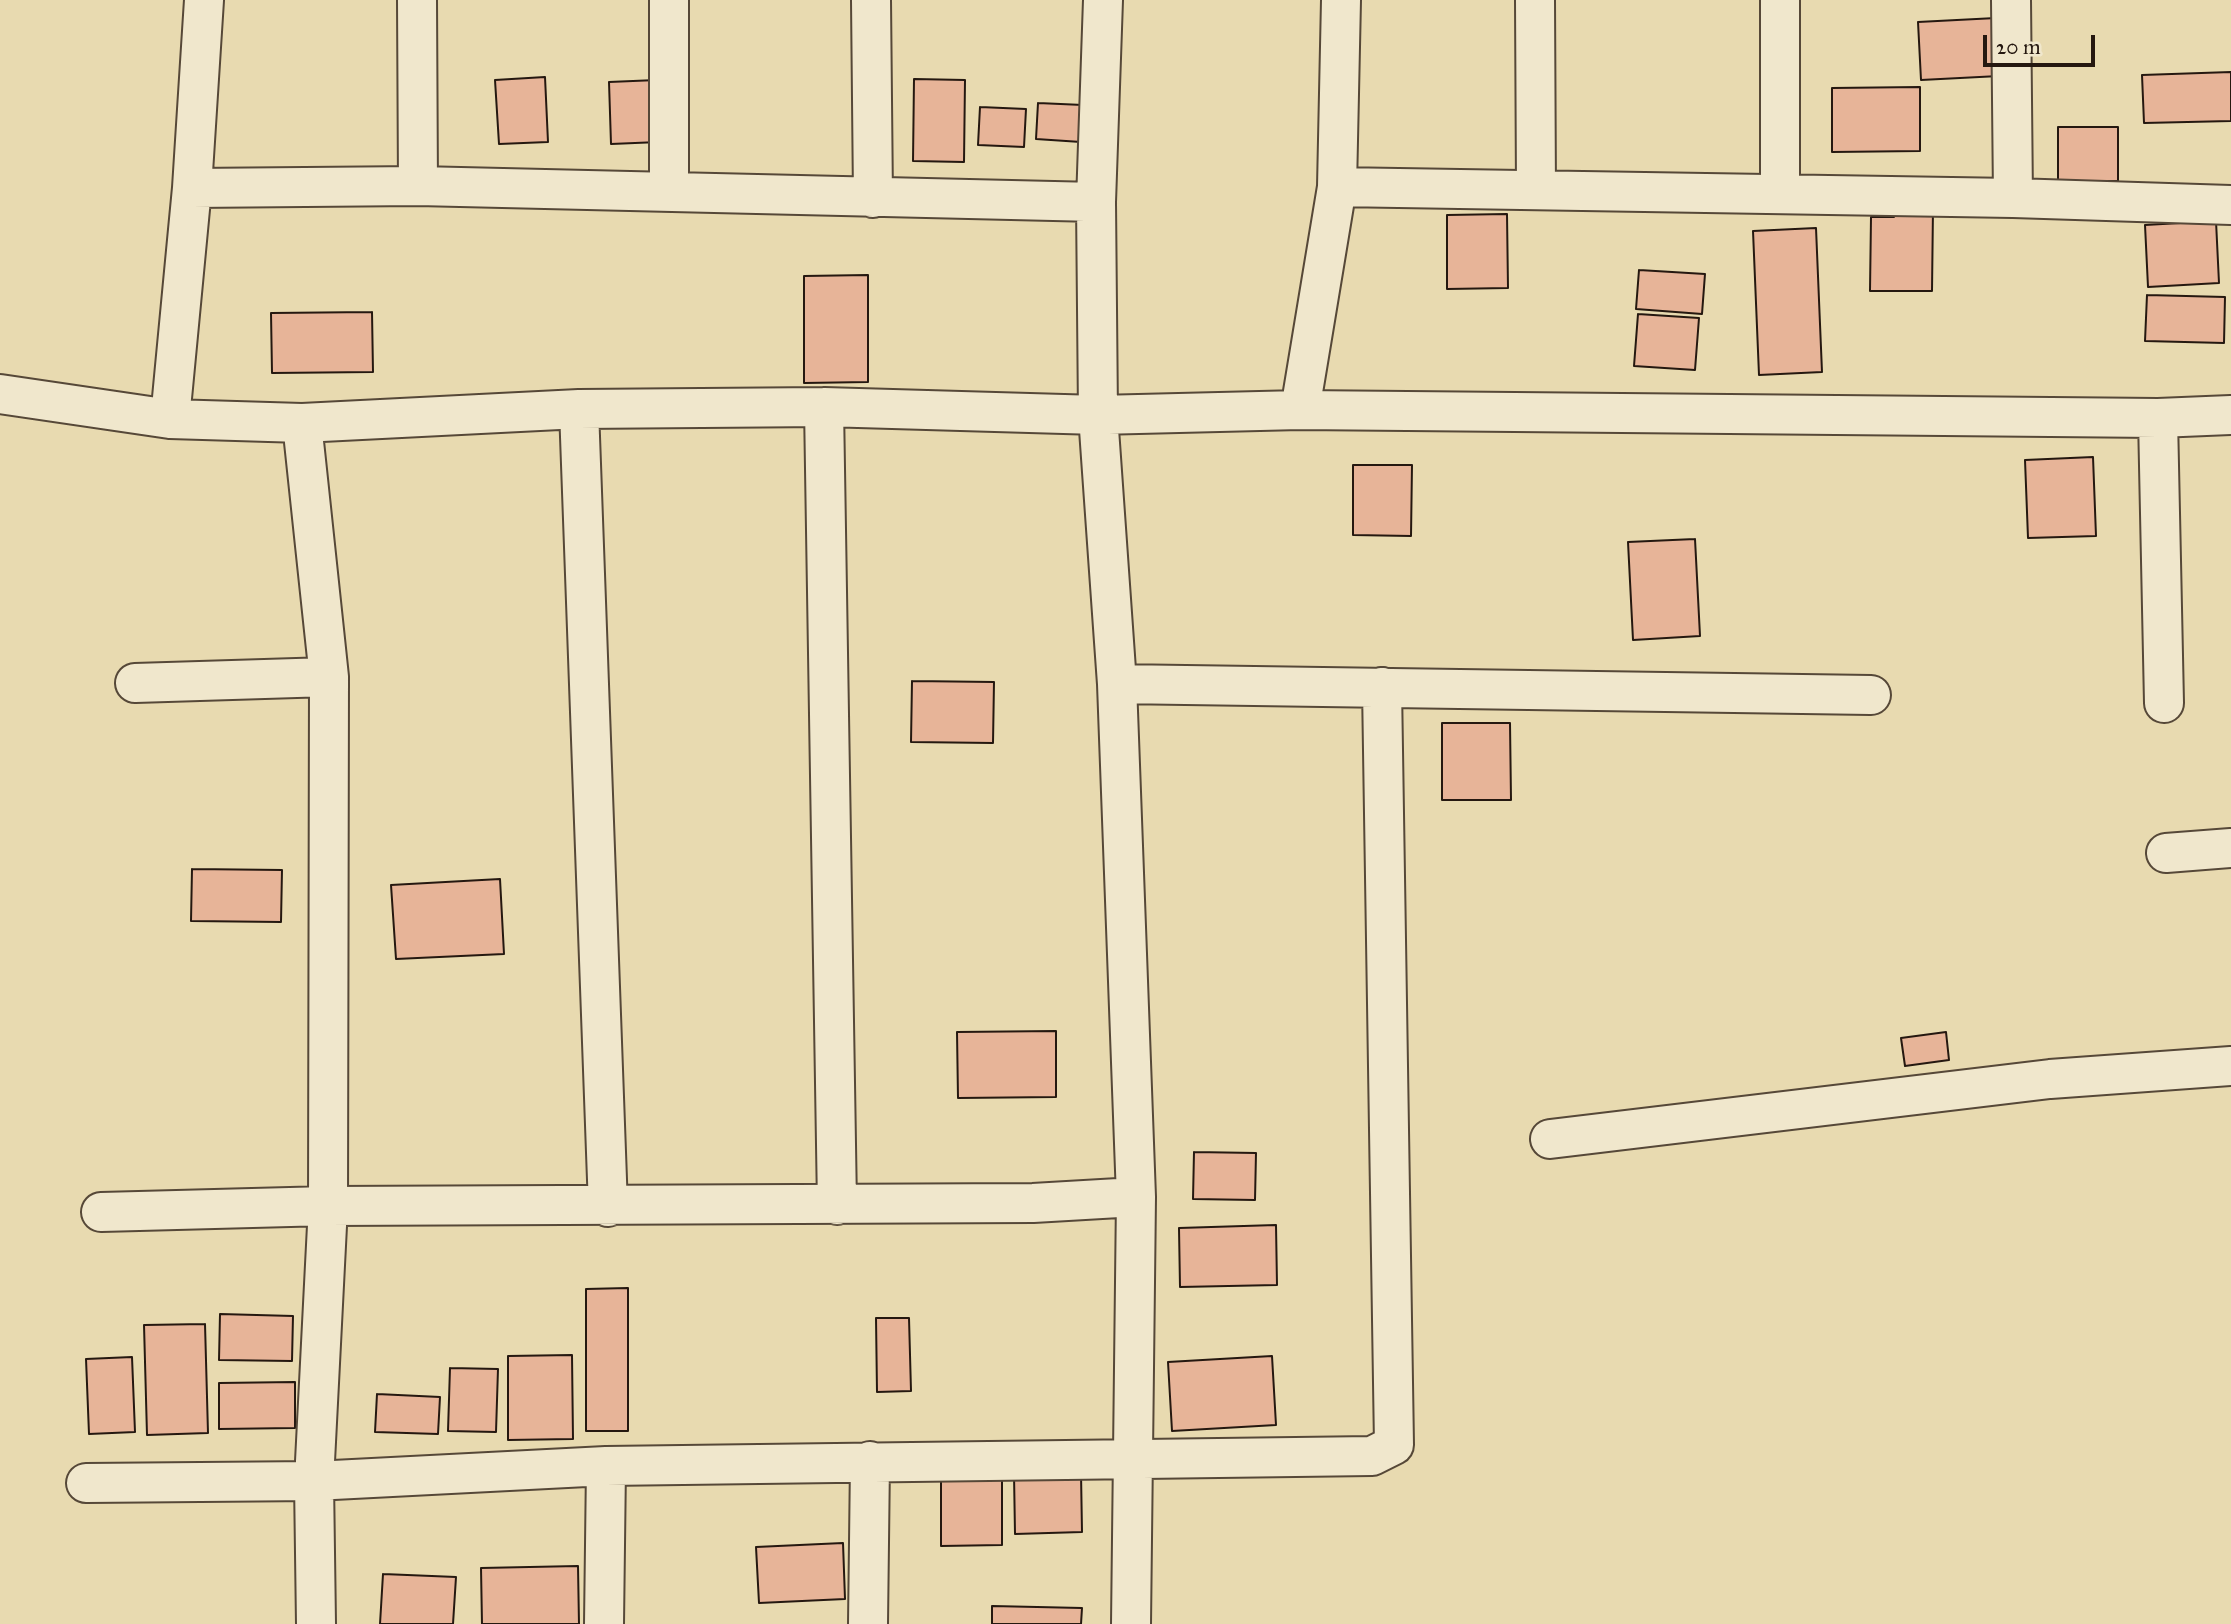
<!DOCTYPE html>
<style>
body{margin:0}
#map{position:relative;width:2231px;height:1624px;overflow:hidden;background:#e8dab0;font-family:"IM FELL Great Primer",serif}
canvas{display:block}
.scale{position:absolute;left:1983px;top:35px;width:112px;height:32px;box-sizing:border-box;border:4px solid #251810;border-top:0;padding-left:9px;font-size:21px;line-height:24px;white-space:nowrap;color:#251810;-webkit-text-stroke:5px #f0e7cc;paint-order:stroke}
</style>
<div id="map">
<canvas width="2231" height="1624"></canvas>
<div class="scale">20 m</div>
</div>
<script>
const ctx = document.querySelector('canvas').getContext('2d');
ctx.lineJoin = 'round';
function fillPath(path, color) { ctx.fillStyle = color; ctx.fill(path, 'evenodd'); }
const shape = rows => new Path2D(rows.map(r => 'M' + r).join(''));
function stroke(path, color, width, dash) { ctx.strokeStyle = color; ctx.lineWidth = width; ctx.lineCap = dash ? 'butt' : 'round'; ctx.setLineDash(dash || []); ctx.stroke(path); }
const building = shape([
 [1996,18,1999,76,1921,80,1918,22,1996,18],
 [2231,72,2231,121,2144,123,2142,75,2231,72],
 [545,77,548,142,499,144,495,80,545,77],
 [914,79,965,80,964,162,913,161,914,79],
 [657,80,659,142,611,144,609,82,657,80],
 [1920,87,1920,151,1832,152,1832,88,1920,87],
 [1038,103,1083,105,1081,142,1036,139,1038,103],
 [980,107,1026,109,1024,147,978,145,980,107],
 [2058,127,2118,127,2118,181,2058,181,2058,127],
 [1897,207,1933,208,1932,291,1870,291,1871,217,1894,217,1897,207],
 [1507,214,1508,288,1447,289,1447,215,1507,214],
 [2216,221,2219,283,2148,287,2145,225,2216,221],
 [1816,228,1822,372,1759,375,1753,231,1816,228],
 [1639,270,1705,274,1702,314,1636,309,1639,270],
 [868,275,868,382,804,383,804,276,868,275],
 [2147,295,2225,297,2224,343,2145,341,2147,295],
 [372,312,373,372,272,373,271,313,372,312],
 [1638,314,1699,318,1695,370,1634,366,1638,314],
 [2093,457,2096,536,2028,538,2025,460,2093,457],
 [1353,465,1412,465,1411,536,1353,535,1353,465],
 [1695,539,1700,636,1633,640,1628,542,1695,539],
 [912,681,994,682,993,743,911,742,912,681],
 [1442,723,1510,723,1511,800,1442,800,1442,723],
 [192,869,282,870,281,922,191,921,192,869],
 [500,879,504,954,396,959,391,885,500,879],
 [1056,1031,1056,1097,958,1098,957,1032,1056,1031],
 [1946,1032,1949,1060,1905,1066,1901,1038,1946,1032],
 [1194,1152,1256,1153,1255,1200,1193,1199,1194,1152],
 [1276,1225,1277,1285,1180,1287,1179,1228,1276,1225],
 [628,1288,628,1431,586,1431,586,1289,628,1288],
 [220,1314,293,1316,292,1361,219,1360,220,1314],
 [876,1318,909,1318,911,1391,877,1392,876,1318],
 [205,1324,208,1433,147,1435,144,1325,205,1324],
 [572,1355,573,1439,508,1440,508,1356,572,1355],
 [1272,1356,1276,1425,1172,1431,1168,1362,1272,1356],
 [132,1357,135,1432,89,1434,86,1359,132,1357],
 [450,1368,498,1369,496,1432,448,1431,450,1368],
 [295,1382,295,1428,219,1429,219,1383,295,1382],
 [377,1394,440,1397,438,1434,375,1432,377,1394],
 [1081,1473,1082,1532,1015,1534,1014,1474,1081,1473],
 [1002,1474,1002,1545,941,1546,941,1475,1002,1474],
 [843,1543,845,1599,759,1603,756,1547,843,1543],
 [578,1566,579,1624,482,1624,481,1568,578,1566],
 [383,1574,456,1577,453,1624,380,1624,383,1574],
 [992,1606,1082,1608,1081,1624,992,1624,992,1606]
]);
const minor = shape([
 [417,0,418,186],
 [871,0,873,198],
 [1103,0,1096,202,1098,415,1117,684,1136,1197,1131,1624],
 [1535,0,1536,190],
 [1780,0,1780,194],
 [2011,0,2013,198],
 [1337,187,2013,198,2231,205],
 [192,188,418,186,1096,202],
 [669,190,669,0],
 [0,394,170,419,302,423,579,409,824,407,1098,415,1300,410,2158,418,2231,415],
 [824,407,837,1205],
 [579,409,608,1207],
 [1300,410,1337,187,1341,0],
 [2158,418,2164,703],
 [170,419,192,188,204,0],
 [302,423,329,677,328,1206,314,1481,316,1624],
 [135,683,329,677],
 [1117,684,1871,695],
 [2166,853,2231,848],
 [1550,1139,2050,1079,2231,1066],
 [101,1212,328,1206,1033,1203,1136,1197],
 [86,1483,314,1481,606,1466,1372,1456,1394,1445,1382,687],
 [604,1624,606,1466],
 [868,1624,870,1461]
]);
fillPath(building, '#e7b498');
stroke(building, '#251810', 2);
stroke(minor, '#564838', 42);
stroke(minor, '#f0e7cc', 38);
</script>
